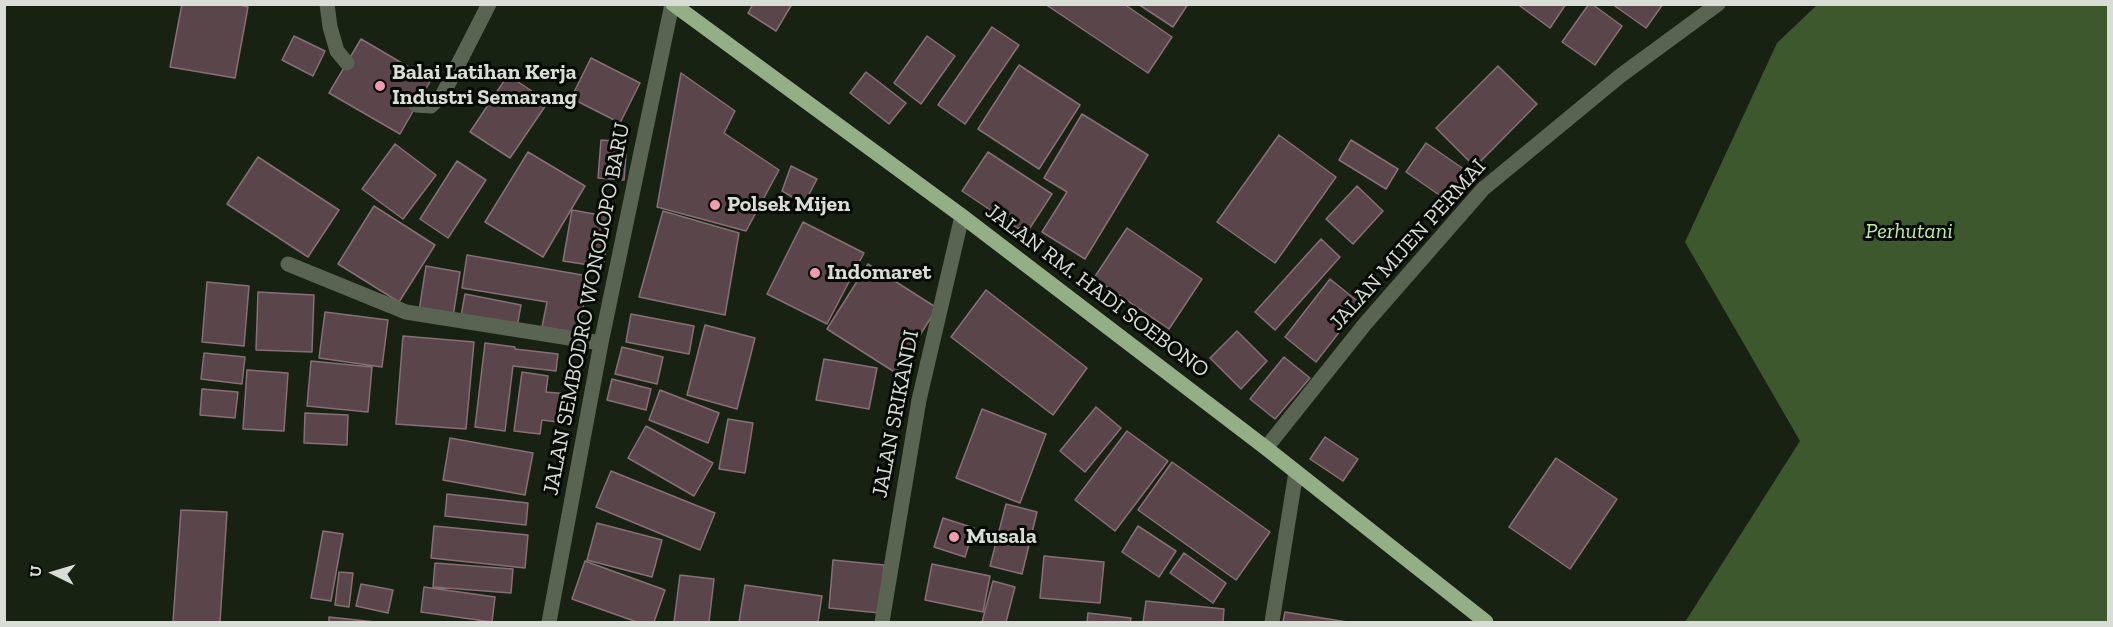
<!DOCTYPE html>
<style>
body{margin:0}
#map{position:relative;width:2113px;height:627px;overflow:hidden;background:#182213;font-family:"Zilla Slab",serif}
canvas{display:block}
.frame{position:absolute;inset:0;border:6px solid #d8ded5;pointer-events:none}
.north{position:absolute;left:24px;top:543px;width:60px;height:60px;-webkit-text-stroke:4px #060a05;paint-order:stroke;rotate:275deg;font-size:16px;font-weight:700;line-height:24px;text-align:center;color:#d8ded5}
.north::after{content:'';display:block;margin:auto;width:21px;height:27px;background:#d8ded5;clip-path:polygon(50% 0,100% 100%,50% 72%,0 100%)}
</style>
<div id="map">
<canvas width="2113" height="627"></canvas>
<div class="frame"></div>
<div class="north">U</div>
</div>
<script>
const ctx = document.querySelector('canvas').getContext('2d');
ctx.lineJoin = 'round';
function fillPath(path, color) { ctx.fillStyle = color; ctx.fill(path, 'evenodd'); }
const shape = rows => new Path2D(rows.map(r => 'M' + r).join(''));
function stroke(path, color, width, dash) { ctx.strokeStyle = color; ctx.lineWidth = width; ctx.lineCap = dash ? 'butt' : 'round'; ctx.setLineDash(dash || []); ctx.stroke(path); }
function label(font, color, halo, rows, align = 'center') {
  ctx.font = font + ' "Zilla Slab",serif'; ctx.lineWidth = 6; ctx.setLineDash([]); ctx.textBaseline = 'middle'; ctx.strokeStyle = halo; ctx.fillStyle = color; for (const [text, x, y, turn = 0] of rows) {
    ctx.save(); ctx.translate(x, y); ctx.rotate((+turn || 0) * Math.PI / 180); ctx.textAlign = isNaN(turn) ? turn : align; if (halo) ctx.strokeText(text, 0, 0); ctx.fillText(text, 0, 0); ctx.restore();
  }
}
const forest = shape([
 [1817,5,2108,5,2108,622,1685,622,1800,441,1685,242,1777,43]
]);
const building = shape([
 [182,4,236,4,248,7,235,78,170,67,182,4],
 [753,4,792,4,776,31,748,13,753,4],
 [1045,4,1124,4,1172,37,1148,73,1045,4],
 [1138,4,1188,4,1173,27,1138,4],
 [1521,4,1566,4,1550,28,1520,6,1521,4],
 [1589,4,1592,4,1622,26,1595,65,1562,42,1589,4],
 [1612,4,1663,4,1646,28,1612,4],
 [992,27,1019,45,965,124,938,105,992,27],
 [294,36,325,51,313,76,282,60,294,36],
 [927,36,955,56,921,104,894,83,927,36],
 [361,39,431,80,400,134,329,93,361,39],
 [591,58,640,83,620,123,571,98,591,58],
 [1019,65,1080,105,1039,169,978,129,1019,65],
 [1498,66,1537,104,1475,167,1436,128,1498,66],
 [866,72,906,103,889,124,850,93,866,72],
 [681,73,735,111,724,133,779,170,746,231,657,207,681,73],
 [508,75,548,102,510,158,470,132,508,75],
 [1082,114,1148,155,1085,259,1042,232,1067,192,1044,178,1082,114],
 [1279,135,1336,177,1275,263,1217,222,1279,135],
 [601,140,627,142,624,180,598,178,601,140],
 [1351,140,1398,169,1386,189,1339,160,1351,140],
 [1426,143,1468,172,1448,201,1406,172,1426,143],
 [395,144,436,175,403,219,362,189,395,144],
 [528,152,585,186,543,257,485,222,528,152],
 [988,152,1052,194,1026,234,962,191,988,152],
 [258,157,339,210,308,257,227,204,258,157],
 [457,161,486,180,448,238,420,219,457,161],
 [791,166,817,179,804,204,782,191,791,166],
 [1357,186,1383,211,1353,244,1326,219,1357,186],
 [374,206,435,245,399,302,338,264,374,206],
 [572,210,611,217,603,267,563,261,572,210],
 [663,211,739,233,725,315,639,297,663,211],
 [803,222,864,253,827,324,767,294,803,222],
 [1127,228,1202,279,1169,329,1094,278,1127,228],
 [1321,239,1340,257,1275,330,1255,312,1321,239],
 [467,255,588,276,579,333,542,327,547,302,462,288,467,255],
 [868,264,937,308,896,373,827,329,868,264],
 [426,266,460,272,453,317,419,311,426,266],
 [1330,279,1361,304,1316,362,1285,337,1330,279],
 [207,282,249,286,244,346,202,342,207,282],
 [986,290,1087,368,1053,415,951,337,986,290],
 [258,292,314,295,312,352,256,350,258,292],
 [465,294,521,305,517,327,461,316,465,294],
 [325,312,388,320,382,367,319,358,325,312],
 [631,314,694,326,689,354,626,342,631,314],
 [705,325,755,338,737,409,687,395,705,325],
 [1237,331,1267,361,1241,389,1210,358,1237,331],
 [403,336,474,342,466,429,396,424,403,336],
 [485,343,515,347,515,349,558,354,556,371,513,366,505,431,475,427,485,343],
 [622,347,663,357,657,384,615,374,622,347],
 [204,353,245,357,242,384,201,379,204,353],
 [1284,357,1310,378,1275,419,1250,399,1284,357],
 [824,359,877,368,869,409,816,400,824,359],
 [311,361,372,367,368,412,307,406,311,361],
 [247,370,288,373,284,431,243,429,247,370],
 [522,372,548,376,546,392,568,394,565,423,542,420,540,434,514,431,522,372],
 [612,379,651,389,646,410,607,400,612,379],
 [202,389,238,392,235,418,200,415,202,389],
 [660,390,719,413,708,443,649,420,660,390],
 [1096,407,1121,428,1085,472,1060,451,1096,407],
 [982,409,1046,434,1020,503,956,478,982,409],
 [305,413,348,415,347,445,304,443,305,413],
 [728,419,753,423,745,473,719,469,728,419],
 [646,426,713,463,694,496,628,458,646,426],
 [1127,431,1168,461,1115,531,1075,500,1127,431],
 [1325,437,1358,459,1343,481,1310,459,1325,437],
 [450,438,533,453,525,495,443,480,450,438],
 [1556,458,1617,499,1570,569,1509,527,1556,458],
 [1172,462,1270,532,1236,580,1138,510,1172,462],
 [611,471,715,513,700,550,596,507,611,471],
 [447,494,528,503,526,525,445,516,447,494],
 [1006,504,1037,512,1022,574,990,566,1006,504],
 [181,510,227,512,220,622,173,622,181,510],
 [943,518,974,528,965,557,934,547,943,518],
 [597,523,662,540,652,577,587,560,597,523],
 [434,526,528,535,525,568,431,558,434,526],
 [1138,526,1176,551,1159,577,1122,552,1138,526],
 [323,531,343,534,331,601,311,598,323,531],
 [1184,553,1226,583,1213,603,1170,573,1184,553],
 [1044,556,1104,562,1100,603,1040,598,1044,556],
 [833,560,884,565,880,613,829,608,833,560],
 [585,561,665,590,654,622,637,622,572,599,585,561],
 [435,563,513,569,511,593,433,587,435,563],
 [932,564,990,576,983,612,925,600,932,564],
 [339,572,353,573,349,607,335,605,339,572],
 [680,575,714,579,709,622,674,622,680,575],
 [993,581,1015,587,1006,622,982,622,993,581],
 [361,584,393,590,388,613,356,606,361,584],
 [745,585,822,596,818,622,739,622,745,585],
 [424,587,495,597,492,622,421,612,424,587],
 [1146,601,1224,609,1223,622,1143,622,1146,601],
 [1285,612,1347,622,1283,622,1285,612],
 [1088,613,1131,618,1130,622,1087,622,1088,613],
 [329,617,375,622,329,622,329,617]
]);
const service = shape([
 [327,4,330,27,337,51,347,63],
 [416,105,431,106,443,94,489,4]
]);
const minor = shape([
 [288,264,406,312,601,343],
 [1266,448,1365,324,1483,189,1620,76,1718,4],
 [549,622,601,343,672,4],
 [882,622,919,400,962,216],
 [1272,622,1296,472]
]);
const primary = shape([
 [673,4,962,216,1266,448,1486,622]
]);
const markers = [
 [380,86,6,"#f29aaf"],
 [715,205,6,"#f29aaf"],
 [815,273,6,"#f29aaf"],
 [954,537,6,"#f29aaf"]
];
const poiNames = [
 ["Balai Latihan Kerja",392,73],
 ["Industri Semarang",392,98],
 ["Polsek Mijen",727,205],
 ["Indomaret",827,273],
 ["Musala",966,537]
];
const parkNames = [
 ["Perhutani",1909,232]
];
const streetNames = [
 ["JALAN MIJEN PERMAI",1408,245,-48],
 ["JALAN RM. HADI SOEBONO",1097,291,37],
 ["JALAN SEMBODRO WONOLOPO BARU",587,309,-79],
 ["JALAN SRIKANDI",896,414,-79]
];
fillPath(forest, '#3d582c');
fillPath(building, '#5a454a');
stroke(building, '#877075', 1.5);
stroke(service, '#596552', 15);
stroke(minor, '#596552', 15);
stroke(primary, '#94ae85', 15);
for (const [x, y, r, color] of markers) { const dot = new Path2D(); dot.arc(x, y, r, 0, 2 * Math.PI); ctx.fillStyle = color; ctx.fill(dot); stroke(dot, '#060a05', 2); }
label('bold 22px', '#d8ded5', '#060a05', poiNames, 'left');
label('italic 22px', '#bfeca5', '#060a05', parkNames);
label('22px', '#d8ded5', '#060a05', streetNames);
</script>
